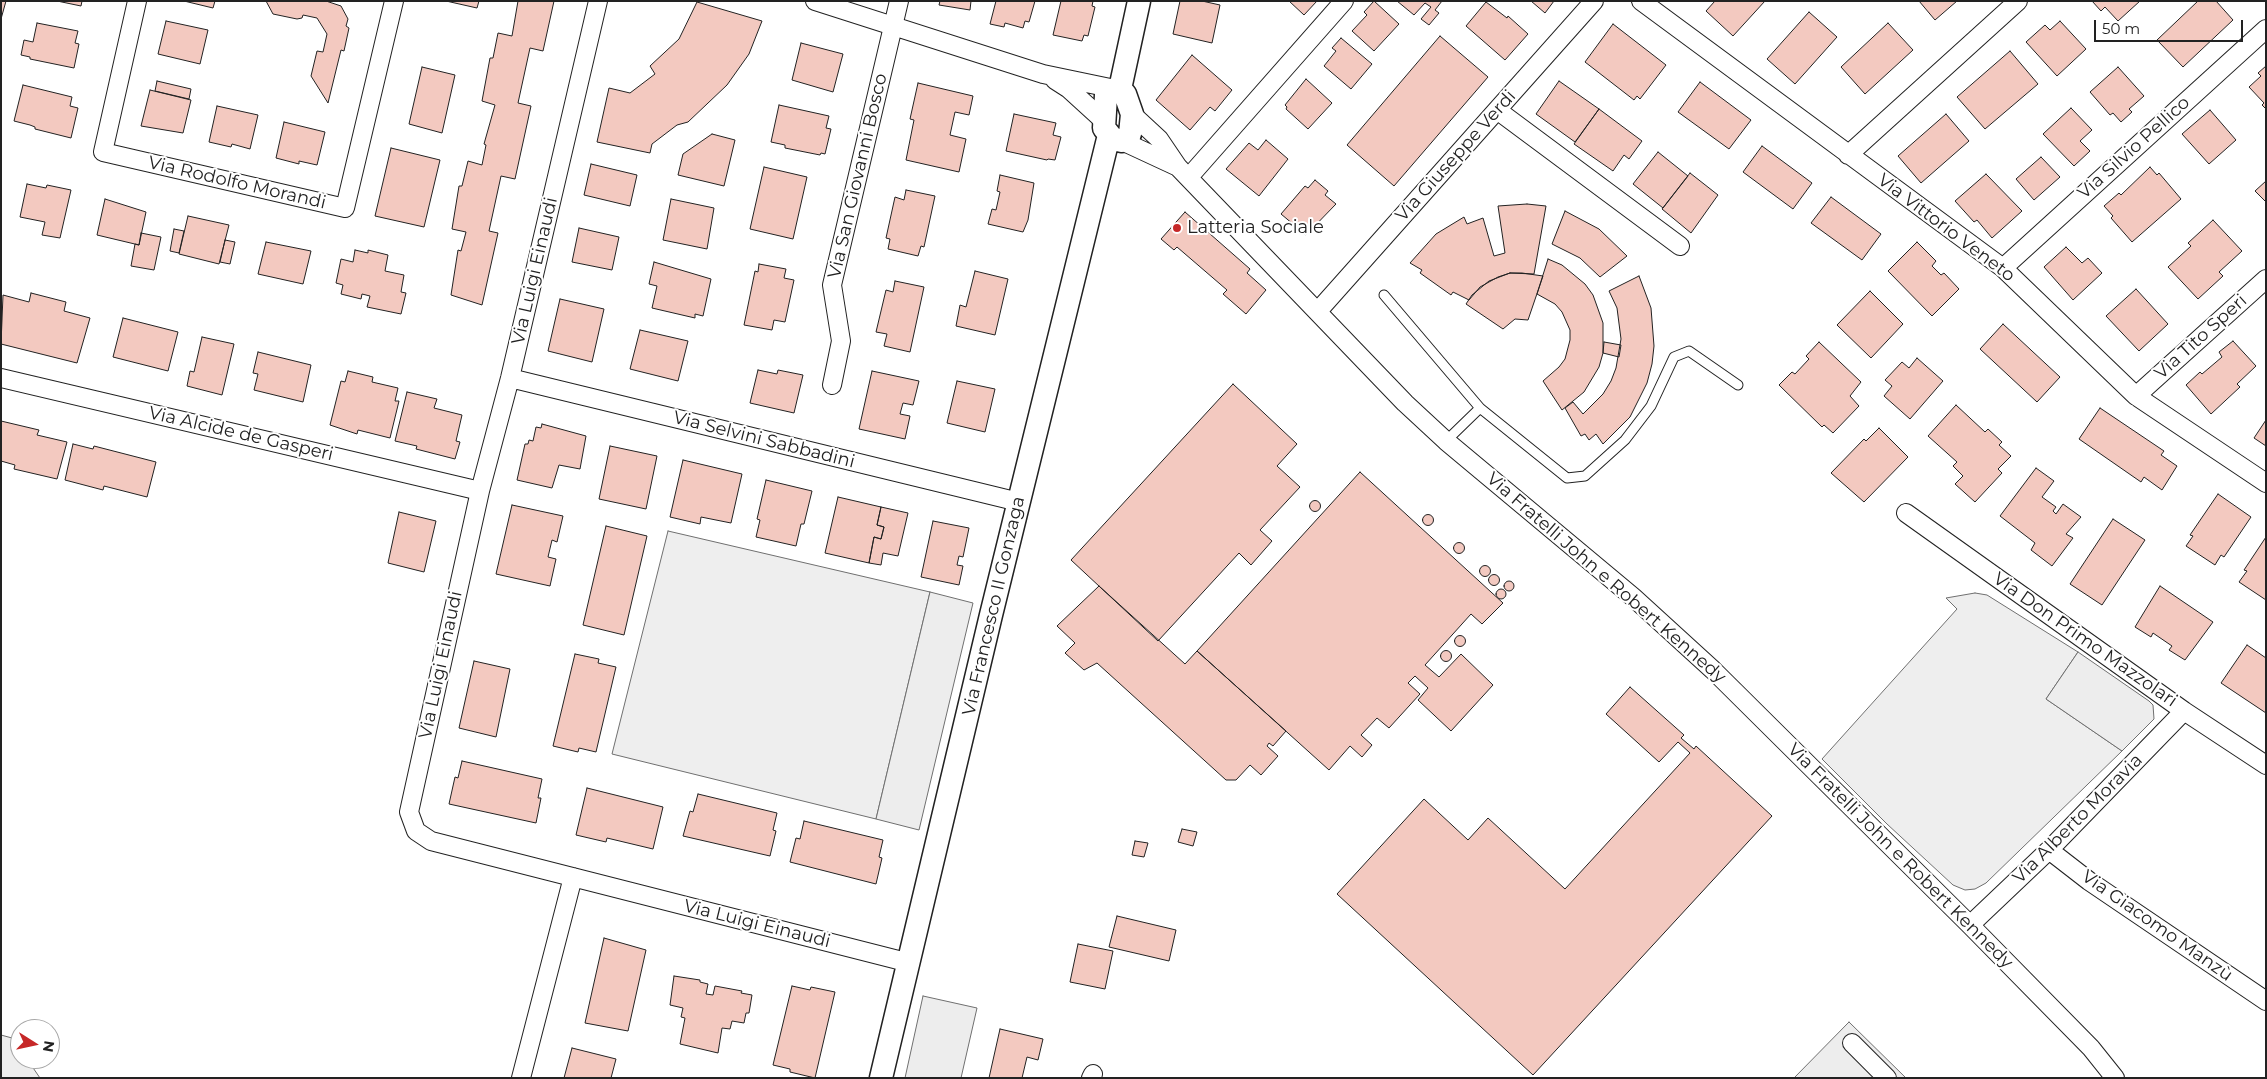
<!DOCTYPE html>
<meta charset="utf-8">
<style>
body{margin:0}
#map{position:relative;width:2267px;height:1079px;overflow:hidden;background:#fff;font-family:Montserrat,sans-serif}
canvas{display:block}
.frame{position:absolute;inset:0;border:2px solid #222;pointer-events:none}
.north{position:absolute;left:10px;top:1019px;width:50px;height:50px;box-sizing:border-box;background:#fff;border:1px solid #a7a7a7;border-radius:50%;rotate:100deg;font-size:14px;font-weight:700;line-height:20px;text-align:center;color:#222}
.north::after{content:'';display:block;margin:auto;width:18px;height:22px;background:#c62828;clip-path:polygon(50% 0,100% 100%,50% 72%,0 100%)}
.scale{position:absolute;left:2094px;top:20px;width:149px;height:22px;box-sizing:border-box;border:2px solid #222;border-top:0;padding-left:6px;font-size:15px;line-height:18px;white-space:nowrap;color:#222;-webkit-text-stroke:4px #fff;paint-order:stroke}
</style>
<div id="map">
<canvas width="2267" height="1079"></canvas>
<div class="frame"></div>
<div class="north">N</div>
<div class="scale">50 m</div>
</div>
<script>
const ctx = document.querySelector('canvas').getContext('2d');
ctx.lineJoin = 'round';
function fillPath(path, color) { ctx.fillStyle = color; ctx.fill(path, 'evenodd'); }
const shape = rows => new Path2D(rows.map(r => 'M' + r).join(''));
function stroke(path, color, width, dash) { ctx.strokeStyle = color; ctx.lineWidth = width; ctx.lineCap = dash ? 'butt' : 'round'; ctx.setLineDash(dash || []); ctx.stroke(path); }
function label(font, color, halo, rows, align = 'center') {
  ctx.font = font + ' Montserrat,sans-serif'; ctx.lineWidth = 4; ctx.setLineDash([]); ctx.textBaseline = 'middle'; ctx.strokeStyle = halo; ctx.fillStyle = color; for (const [text, x, y, turn = 0] of rows) {
    ctx.save(); ctx.translate(x, y); ctx.rotate((+turn || 0) * Math.PI / 180); ctx.textAlign = isNaN(turn) ? turn : align; if (halo) ctx.strokeText(text, 0, 0); ctx.fillText(text, 0, 0); ctx.restore();
  }
}
const green = shape([
 [668,531,930,592,876,819,612,754,668,531],
 [1975,593,1987,595,2078,652,2046,699,2122,751,1986,883,1975,889,1965,890,1953,885,1887,824,1822,759,1957,609,1946,598,1975,593],
 [1,1035,12,1038,20,1049,20,1059,27,1059,40,1078,1,1078,1,1035]
]);
const parking = shape([
 [930,592,973,603,919,830,876,819,930,592],
 [2078,652,2149,701,2153,705,2154,719,2122,751,2046,699,2078,652],
 [923,996,977,1008,961,1078,905,1078,923,996],
 [1849,1022,1906,1078,1794,1078,1849,1022]
]);
const building = shape([
 [1,1,6,1,1,19,1,1],
 [57,1,82,1,81,6,57,1],
 [184,1,215,1,213,8,184,1],
 [266,1,326,1,341,6,348,19,346,26,349,28,344,51,341,50,328,103,311,76,317,51,323,52,327,34,317,18,303,15,302,18,297,19,273,14,266,1],
 [446,1,479,1,477,8,446,1],
 [518,1,554,1,543,51,530,48,518,103,531,106,515,179,501,176,489,231,498,233,482,305,451,295,458,250,461,251,466,232,452,229,459,186,462,186,468,161,482,165,486,145,484,144,495,105,482,101,490,58,493,58,498,33,512,36,518,1],
 [940,1,971,1,970,10,939,5,940,1],
 [996,1,1035,1,1029,22,1025,21,1023,28,1005,23,1004,27,990,24,996,1],
 [1061,1,1093,1,1092,6,1095,7,1088,36,1084,35,1082,41,1053,35,1061,1],
 [1180,1,1202,1,1220,5,1212,43,1173,34,1180,1],
 [1289,1,1317,1,1304,15,1289,1],
 [1374,1,1399,24,1374,51,1352,31,1367,15,1364,12,1374,1],
 [1397,1,1442,1,1435,10,1439,13,1429,25,1421,19,1431,7,1425,3,1414,15,1397,1],
 [1531,1,1554,1,1545,13,1531,1],
 [1715,1,1765,1,1733,36,1706,11,1715,1],
 [1919,1,1957,1,1935,20,1919,1],
 [2092,1,2140,1,2118,21,2105,7,2101,11,2092,1],
 [2198,1,2216,1,2233,20,2183,67,2157,40,2198,1],
 [697,2,762,21,749,54,727,85,688,122,677,125,652,144,650,153,597,142,609,88,630,93,655,74,650,66,679,39,697,2],
 [1486,2,1507,18,1508,16,1528,34,1505,60,1466,26,1486,2],
 [1809,12,1837,37,1795,84,1767,59,1809,12],
 [166,21,208,30,200,64,158,54,166,21],
 [2060,21,2086,49,2057,76,2026,42,2045,25,2050,30,2060,21],
 [37,23,78,31,75,43,79,44,74,68,30,59,30,57,21,55,24,40,33,42,37,23],
 [1888,23,1913,50,1865,94,1841,67,1888,23],
 [1613,24,1666,65,1640,99,1637,96,1634,100,1585,62,1613,24],
 [1440,36,1488,77,1394,186,1347,145,1440,36],
 [1341,38,1372,64,1351,89,1324,66,1336,51,1332,48,1341,38],
 [801,43,843,54,833,92,792,80,801,43],
 [2010,51,2038,84,1985,129,1957,97,2010,51],
 [1192,55,1232,90,1215,111,1210,107,1190,130,1156,100,1192,55],
 [2266,66,2266,109,2262,105,2264,103,2249,87,2261,76,2258,73,2266,66],
 [422,67,455,75,442,133,409,124,422,67],
 [2118,67,2144,96,2129,109,2132,112,2121,122,2113,113,2110,115,2090,92,2118,67],
 [1306,79,1332,103,1308,129,1286,109,1287,107,1285,105,1306,79],
 [157,81,191,89,189,99,155,91,157,81],
 [1559,81,1599,109,1575,142,1536,114,1559,81],
 [1700,82,1751,120,1729,149,1678,112,1700,82],
 [918,83,973,96,969,115,955,112,950,135,966,139,959,172,906,160,914,120,910,119,918,83],
 [23,85,72,97,70,106,78,108,71,138,35,129,35,127,30,125,14,121,23,85],
 [150,90,191,100,183,133,141,126,150,90],
 [779,105,829,116,826,128,831,129,825,154,821,153,820,155,785,148,785,145,771,142,779,105],
 [217,106,258,115,250,149,232,144,231,147,209,142,217,106],
 [2071,108,2092,130,2080,141,2090,151,2074,166,2043,134,2071,108],
 [1599,109,1642,141,1629,159,1624,155,1613,171,1574,144,1599,109],
 [2210,110,2236,140,2209,164,2182,134,2210,110],
 [1014,114,1056,123,1053,135,1061,137,1055,160,1048,159,1047,160,1006,151,1014,114],
 [1946,114,1969,141,1921,183,1898,156,1946,114],
 [284,122,325,132,317,165,299,161,299,164,276,158,284,122],
 [712,134,735,140,724,186,678,175,683,154,712,134],
 [1266,140,1288,159,1259,196,1226,169,1249,143,1258,150,1266,140],
 [1762,146,1812,183,1793,209,1743,172,1762,146],
 [391,148,440,160,424,227,375,216,391,148],
 [1658,152,1688,176,1663,208,1633,184,1658,152],
 [2041,157,2060,177,2034,200,2016,179,2041,157],
 [591,164,637,175,630,206,584,195,591,164],
 [764,167,807,177,793,239,750,229,764,167],
 [2150,167,2157,175,2159,173,2181,199,2132,242,2111,218,2113,216,2104,206,2119,193,2121,195,2150,167],
 [1690,173,1718,195,1691,233,1662,209,1690,173],
 [1986,174,2022,211,1992,238,1977,220,1974,222,1955,201,1986,174],
 [1000,175,1034,183,1028,220,1023,232,988,224,992,209,996,210,1000,192,997,191,1000,175],
 [1315,180,1328,191,1325,195,1336,204,1306,235,1281,214,1305,186,1308,188,1315,180],
 [2266,181,2266,202,2255,191,2266,181],
 [27,184,46,188,47,185,71,190,60,238,42,235,45,222,20,217,27,184],
 [906,190,935,196,924,247,921,246,918,256,888,249,890,239,886,238,895,197,904,200,906,190],
 [1831,197,1881,234,1862,260,1811,223,1831,197],
 [105,199,146,212,139,245,97,235,105,199],
 [671,199,714,208,707,249,663,240,671,199],
 [1527,204,1546,206,1534,274,1510,273,1498,277,1480,287,1469,300,1453,292,1451,295,1420,273,1422,270,1410,263,1436,234,1464,217,1467,224,1483,218,1494,256,1505,253,1498,206,1527,204],
 [1565,211,1599,229,1627,256,1600,277,1580,258,1552,244,1565,211],
 [1185,212,1250,269,1247,273,1266,290,1246,314,1223,294,1227,290,1177,247,1174,250,1161,239,1185,212],
 [188,216,229,225,219,264,179,254,188,216],
 [2213,220,2242,251,2219,272,2223,276,2198,299,2168,267,2191,246,2188,243,2213,220],
 [579,228,619,237,612,270,572,262,579,228],
 [174,229,184,231,179,253,170,251,174,229],
 [141,233,161,237,154,270,131,266,135,244,139,245,141,233],
 [225,240,235,242,230,264,220,262,225,240],
 [266,242,311,251,303,284,258,274,266,242],
 [1917,242,1936,261,1932,266,1941,275,1944,273,1959,289,1932,316,1888,271,1917,242],
 [2066,247,2082,263,2088,258,2102,273,2073,300,2044,267,2066,247],
 [355,250,368,253,368,250,388,255,385,271,404,275,401,292,406,293,401,314,367,307,370,296,362,294,361,299,341,294,343,285,336,283,341,259,353,262,355,250],
 [1548,259,1562,265,1585,284,1593,295,1603,323,1603,353,1599,367,1584,392,1562,410,1543,381,1559,367,1565,359,1570,340,1570,330,1562,312,1555,304,1537,294,1548,259],
 [654,262,711,279,703,316,695,314,695,318,652,308,657,286,649,284,654,262],
 [759,264,786,269,784,278,794,280,785,322,774,320,772,330,744,325,755,271,758,272,759,264],
 [975,271,1008,279,995,335,956,326,960,305,966,307,975,271],
 [1510,273,1522,273,1543,276,1528,320,1515,319,1503,329,1466,304,1472,295,1489,281,1510,273],
 [1639,276,1651,308,1654,346,1652,364,1647,383,1630,417,1603,444,1596,434,1589,440,1585,434,1581,436,1565,408,1573,402,1583,414,1603,394,1611,381,1616,368,1621,339,1617,308,1609,291,1639,276],
 [895,281,924,287,910,352,884,346,887,334,876,332,886,290,893,292,895,281],
 [2136,289,2168,324,2139,351,2106,316,2136,289],
 [1870,291,1903,324,1871,358,1837,325,1870,291],
 [31,293,66,302,64,311,90,318,77,363,1,344,3,295,29,302,31,293],
 [560,299,604,309,592,362,548,351,560,299],
 [123,318,178,332,168,371,113,357,123,318],
 [2003,324,2060,377,2037,402,1980,349,2003,324],
 [640,330,688,341,678,381,630,369,640,330],
 [202,337,234,344,222,395,187,386,190,371,194,372,202,337],
 [2233,341,2256,366,2237,384,2240,387,2211,414,2186,385,2200,372,2202,374,2222,357,2219,352,2233,341],
 [1604,342,1621,345,1619,357,1603,353,1604,342],
 [1819,342,1861,382,1850,396,1859,406,1833,433,1824,425,1822,427,1779,385,1792,372,1795,374,1809,359,1806,356,1819,342],
 [258,352,311,365,303,402,254,390,258,374,253,373,258,352],
 [1917,358,1943,381,1910,419,1884,396,1892,386,1885,380,1902,362,1909,368,1917,358],
 [758,370,777,374,778,370,803,375,794,413,750,403,758,370],
 [348,371,373,377,372,382,398,388,395,401,399,401,390,438,358,430,357,434,330,425,341,381,345,382,348,371],
 [872,371,919,381,913,405,903,403,900,414,910,416,905,439,859,429,872,371],
 [957,381,995,389,985,432,947,423,957,381],
 [1233,384,1297,444,1277,466,1300,487,1260,530,1272,541,1251,565,1239,553,1158,641,1071,560,1233,384],
 [407,392,437,399,434,408,462,415,456,441,460,442,455,459,416,449,417,446,395,441,407,392],
 [1956,405,1985,432,1988,429,2002,442,1999,445,2011,456,1998,469,2002,473,1975,502,1955,484,1963,476,1953,466,1957,462,1928,436,1956,405],
 [2100,408,2164,451,2161,455,2177,466,2162,490,2144,477,2141,482,2079,439,2100,408],
 [2266,420,2266,446,2254,438,2266,420],
 [1,421,39,430,37,435,67,442,57,479,14,469,15,465,1,461,1,421],
 [542,424,586,436,580,469,559,465,552,488,517,480,525,444,528,444,529,440,533,441,536,427,541,428,542,424],
 [1879,428,1908,457,1864,502,1831,473,1864,439,1866,441,1879,428],
 [73,444,93,449,94,446,156,462,147,497,104,486,103,490,65,480,73,444],
 [610,446,657,456,646,509,599,499,610,446],
 [683,460,742,474,731,523,701,517,700,524,670,517,683,460],
 [2036,468,2054,481,2042,497,2056,507,2053,511,2056,514,2063,504,2081,517,2066,534,2073,538,2052,566,2031,550,2035,543,2000,516,2036,468],
 [1360,472,1503,603,1482,624,1471,614,1425,665,1439,677,1461,654,1493,685,1451,731,1418,700,1428,688,1415,676,1408,683,1420,694,1389,728,1377,718,1361,735,1372,745,1362,757,1350,746,1329,770,1197,651,1360,472],
 [766,480,812,491,804,524,801,524,796,546,756,537,760,520,757,519,766,480],
 [2218,494,2251,517,2224,557,2221,555,2215,565,2186,546,2193,536,2190,535,2218,494],
 [838,497,881,507,877,525,884,527,881,539,874,537,869,563,825,553,838,497],
 '1309.5 506a5.5 5.5 0 1 1 11 0a5.5 5.5 0 1 1-11 0Z',
 [512,505,563,516,557,542,552,540,548,557,556,559,550,586,496,574,512,505],
 [881,507,908,513,898,556,883,553,881,565,869,563,874,537,881,539,884,527,877,525,881,507],
 [399,512,436,521,424,572,388,563,399,512],
 '1422.5 520a5.5 5.5 0 1 1 11 0a5.5 5.5 0 1 1-11 0Z',
 [2113,519,2145,540,2102,605,2070,584,2113,519],
 [933,521,969,528,963,557,959,556,957,565,963,566,959,585,921,577,933,521],
 [606,526,647,536,624,635,583,625,606,526],
 [2266,537,2266,600,2239,582,2247,571,2244,570,2266,537],
 '1453.5 548a5.5 5.5 0 1 1 11 0a5.5 5.5 0 1 1-11 0Z',
 '1479.5 571a5.5 5.5 0 1 1 11 0a5.5 5.5 0 1 1-11 0Z',
 '1488.5 580a5.5 5.5 0 1 1 11 0a5.5 5.5 0 1 1-11 0Z',
 '1504 586a5 5 0 1 1 10 0a5 5 0 1 1-10 0Z',
 [1099,586,1185,664,1197,651,1286,731,1273,746,1269,743,1267,746,1278,756,1261,775,1250,765,1236,780,1226,780,1097,663,1084,670,1065,653,1075,643,1057,626,1099,586],
 [2160,586,2213,622,2185,660,2169,650,2172,646,2153,633,2151,637,2135,627,2160,586],
 '1496 594a5 5 0 1 1 10 0a5 5 0 1 1-10 0Z',
 '1454.5 641a5.5 5.5 0 1 1 11 0a5.5 5.5 0 1 1-11 0Z',
 [2247,645,2266,658,2266,713,2221,683,2247,645],
 '1440.5 656a5.5 5.5 0 1 1 11 0a5.5 5.5 0 1 1-11 0Z',
 [575,654,599,659,598,663,616,667,596,752,579,748,578,752,553,746,575,654],
 [474,661,510,669,496,737,459,728,474,661],
 [1630,687,1684,735,1681,738,1694,749,1696,746,1772,816,1533,1075,1337,894,1424,799,1468,840,1488,818,1565,889,1690,753,1678,742,1659,762,1606,714,1630,687],
 [462,761,542,779,538,798,541,798,536,823,449,804,455,777,458,778,462,761],
 [587,788,663,807,653,849,607,838,606,842,576,835,587,788],
 [698,794,777,813,773,830,776,831,770,856,683,836,690,811,693,812,698,794],
 [804,821,883,840,879,857,882,858,876,884,790,862,796,838,800,839,804,821],
 [1182,829,1197,832,1193,846,1178,842,1182,829],
 [1135,841,1148,843,1144,857,1132,855,1135,841],
 [1117,916,1176,930,1169,961,1109,947,1117,916],
 [604,938,646,950,628,1031,585,1023,604,938],
 [1078,944,1113,951,1105,989,1070,982,1078,944],
 [674,976,700,980,700,982,708,984,706,994,713,995,715,986,742,991,741,993,752,995,749,1013,746,1013,744,1023,732,1021,730,1029,722,1028,718,1053,680,1044,685,1018,681,1017,683,1008,670,1005,674,976],
 [792,986,810,990,811,987,835,992,815,1078,790,1072,790,1069,773,1065,792,986],
 [1000,1029,1043,1039,1038,1060,1027,1057,1022,1078,989,1078,1000,1029],
 [572,1048,616,1059,611,1078,564,1078,572,1048]
]);
const service = shape([
 [1384,295,1480,408],
 [1446,441,1480,408,1567,478,1585,476,1625,440,1651,406,1674,357,1689,351,1738,385]
]);
const minor = shape([
 [137,1,103,152,345,208,394,1],
 [598,1,510,378,480,491,409,812,416,831,431,841,910,963],
 [815,1,1043,74,1115,89],
 [1641,1,2003,268,2136,396,2266,483],
 [1055,80,1069,89,1103,120],
 [1497,110,1680,246],
 [1132,114,1159,139,1178,167,1405,403,1446,441,1633,597,1713,670,1970,925,2091,1048,2115,1078],
 [1122,141,1178,167],
 [1848,155,2018,1],
 [1189,177,1344,1],
 [2003,268,2266,29],
 [1318,311,1594,1],
 [1,378,480,491],
 [510,378,1019,502],
 [832,385,841,341,832,285,899,1],
 [2136,396,2266,279],
 [1906,513,2184,711,2266,765],
 [2049,850,2089,881,2266,1001],
 [1970,925,2049,850,2184,711],
 [1852,1043,1887,1078],
 [521,1078,573,877],
 [1091,1078,1093,1074]
]);
const tertiary = shape([
 [1115,89,1120,89,1125,94,1132,114,1130,134,1122,141,1113,139,1104,128,1106,95,1115,89],
 [1120,89,1139,1],
 [881,1078,991,615,1109,135]
]);
const markers = [
 [1177,228,5,"#c62828"]
];
const streetNames = [
 ["Via Silvio Pellico",2134,148,-42],
 ["Via Giuseppe Verdi",1456,156,-48],
 ["Via San Giovanni Bosco",858,176,-77],
 ["Via Rodolfo Morandi",237,183,13],
 ["Via Vittorio Veneto",1946,228,37],
 ["Via Luigi Einaudi",535,271,-77],
 ["Via Tito Speri",2201,337,-42],
 ["Via Alcide de Gasperi",241,434,13],
 ["Via Selvini Sabbadini",764,440,14],
 ["Via Fratelli John e Robert Kennedy",1606,578,41],
 ["Via Francesco II Gonzaga",994,606,-77],
 ["Via Don Primo Mazzolari",2085,640,35],
 ["Via Luigi Einaudi",441,665,-78],
 ["Via Alberto Moravia",2078,819,-45],
 ["Via Fratelli John e Robert Kennedy",1900,856,45],
 ["Via Luigi Einaudi",757,924,14],
 ["Via Giacomo Manzù",2157,926,35]
];
const poiNames = [
 ["Latteria Sociale",1187,228]
];
fillPath(green, '#eee');
stroke(green, '#6f6f6f', 1);
fillPath(parking, '#ededed');
stroke(parking, '#6f6f6f', 1);
fillPath(building, '#f3c9c0');
stroke(building, '#222', 1);
stroke(service, '#222', 11);
stroke(minor, '#222', 20);
stroke(tertiary, '#222', 25);
stroke(service, '#fff', 9);
stroke(minor, '#fff', 18);
stroke(tertiary, '#fff', 22);
for (const [x, y, r, color] of markers) { const dot = new Path2D(); dot.arc(x, y, r, 0, 2 * Math.PI); ctx.fillStyle = color; ctx.fill(dot); stroke(dot, '#fff', 2); }
label('18px', '#222', '#fff', streetNames);
label('18px', '#222', '#fff', poiNames, 'left');
</script>
